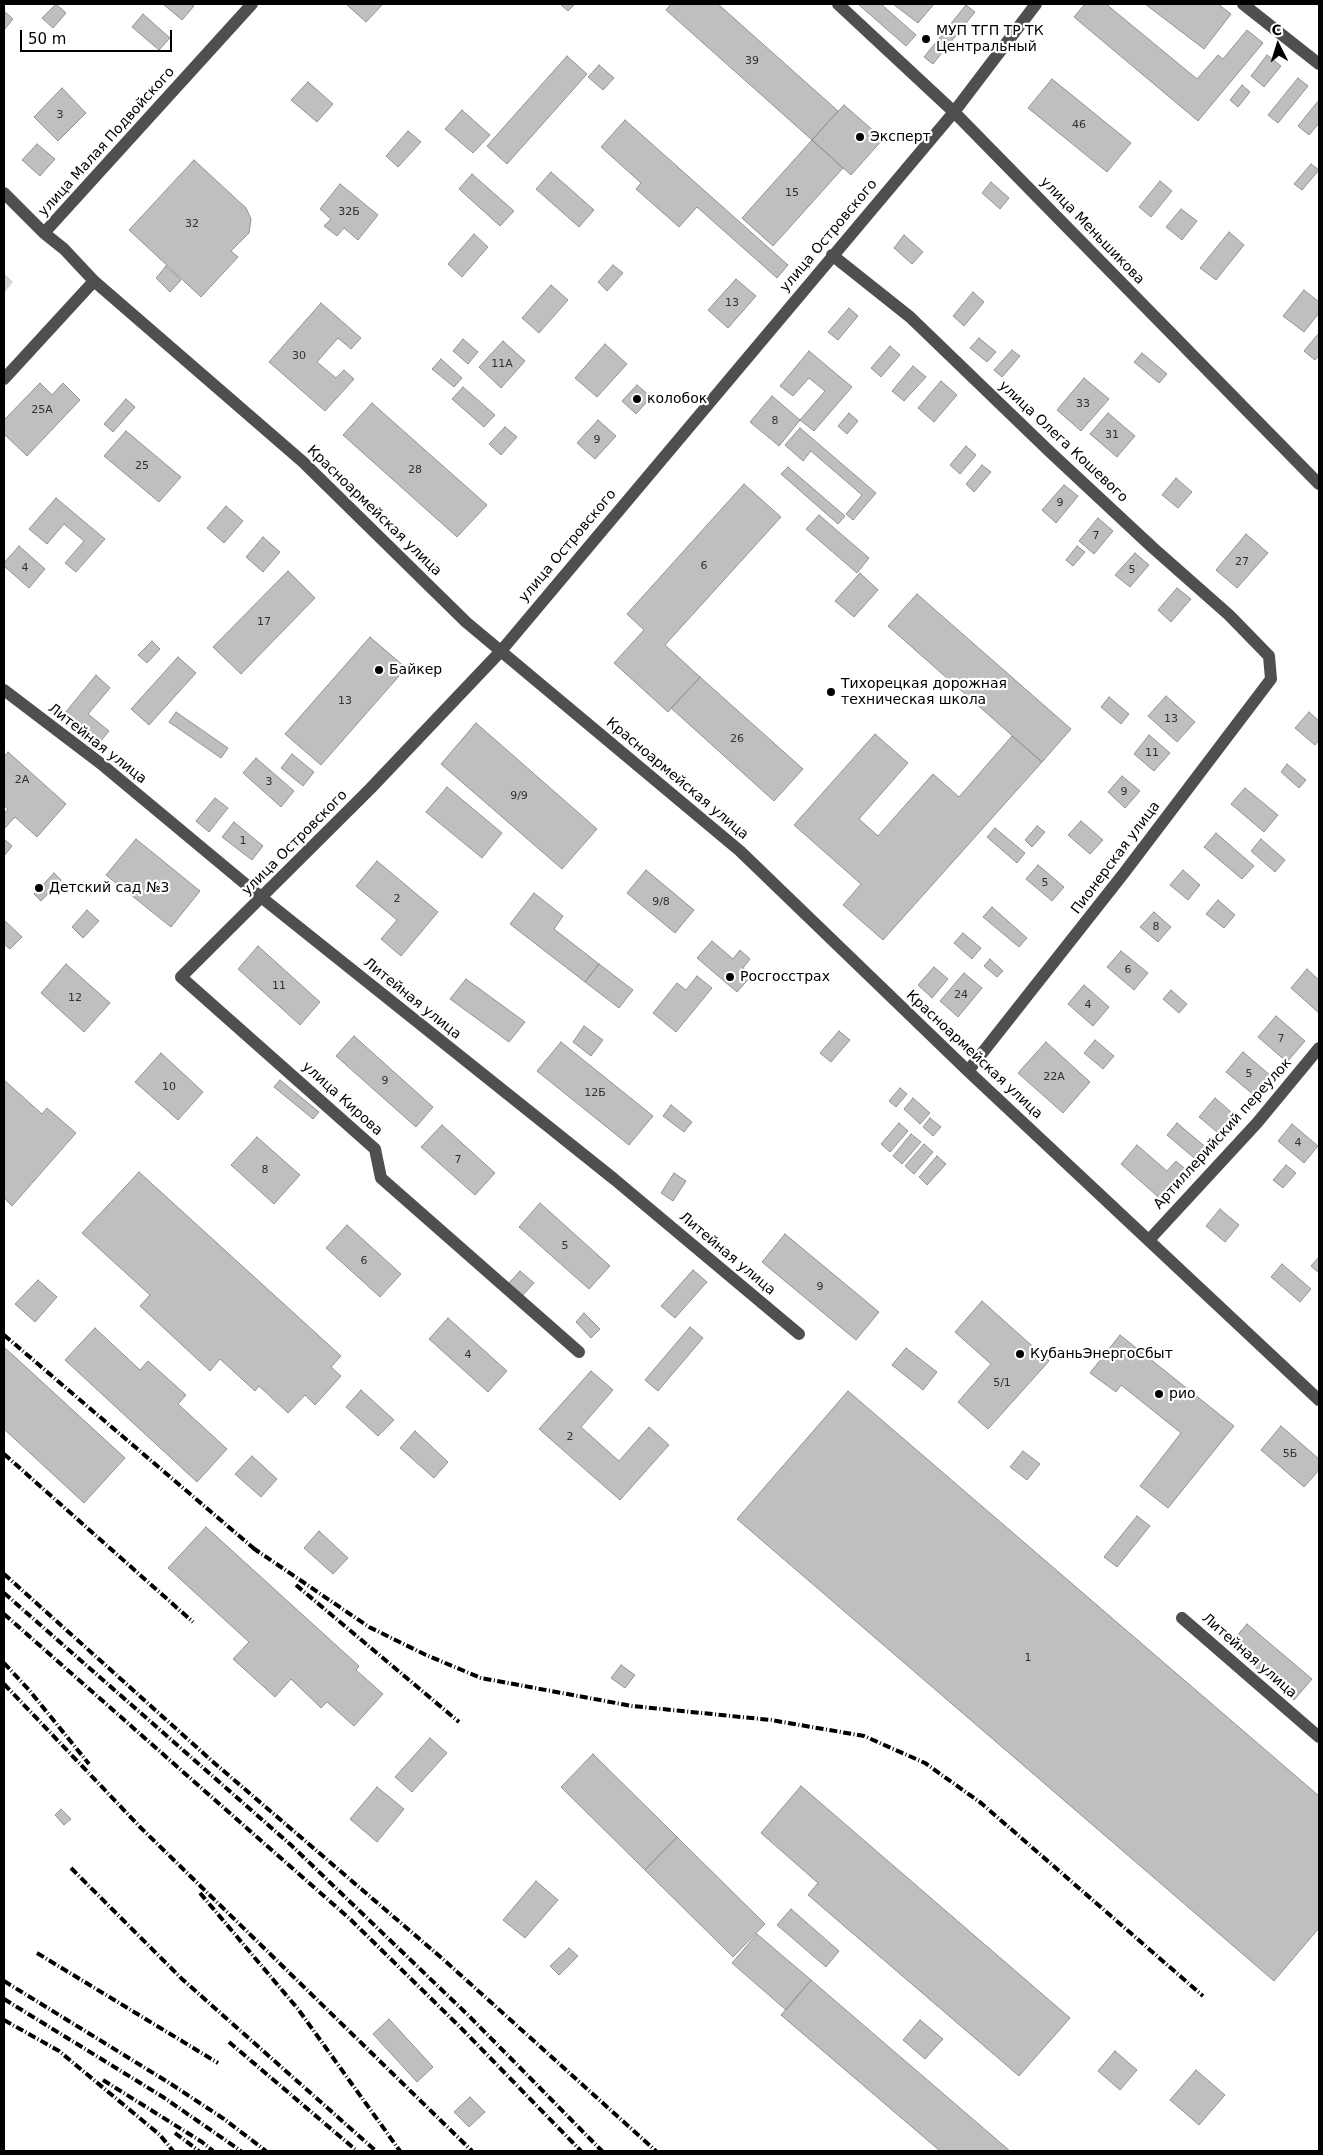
<!DOCTYPE html>
<meta charset="utf-8">
<style>
body{margin:0}
#map{position:relative;width:1323px;height:2155px;overflow:hidden;background:#fff;font-family:"DejaVu Sans",sans-serif}
canvas{display:block}
.frame{position:absolute;inset:0;border:5px solid #000;pointer-events:none}
.north{position:absolute;left:1253px;top:20px;width:50px;height:50px;-webkit-text-stroke:4px #fff;paint-order:stroke;rotate:355deg;font-size:14px;font-weight:700;line-height:20px;text-align:center;color:#000}
.north::after{content:'';display:block;margin:auto;width:18px;height:22px;background:#000;clip-path:polygon(50% 0,100% 100%,50% 72%,0 100%)}
.scale{position:absolute;left:20px;top:30px;width:152px;height:22px;box-sizing:border-box;border:2px solid #000;border-top:0;padding-left:6px;font-size:15px;line-height:18px;white-space:nowrap;color:#000;-webkit-text-stroke:4px #fff;paint-order:stroke}
</style>
<div id="map">
<canvas width="1323" height="2155"></canvas>
<div class="frame"></div>
<div class="north">С</div>
<div class="scale">50 m</div>
</div>
<script>
const ctx = document.querySelector('canvas').getContext('2d');
ctx.lineJoin = 'round';
function fillPath(path, color) { ctx.fillStyle = color; ctx.fill(path, 'evenodd'); }
const shape = rows => new Path2D(rows.map(r => 'M' + r).join(''));
function stroke(path, color, width, dash) { ctx.strokeStyle = color; ctx.lineWidth = width; ctx.lineCap = dash ? 'butt' : 'round'; ctx.setLineDash(dash || []); ctx.stroke(path); }
function label(font, color, halo, rows, align = 'center') {
  ctx.font = font + ' "DejaVu Sans",sans-serif'; ctx.lineWidth = 4.5; ctx.setLineDash([]); ctx.textBaseline = 'middle'; ctx.strokeStyle = halo; ctx.fillStyle = color; for (const [text, x, y, turn = 0] of rows) {
    ctx.save(); ctx.translate(x, y); ctx.rotate((+turn || 0) * Math.PI / 180); ctx.textAlign = isNaN(turn) ? turn : align; if (halo) ctx.strokeText(text, 0, 0); ctx.fillText(text, 0, 0); ctx.restore();
  }
}
const green = shape([
 [4,273,13,282,4,293]
]);
const building = shape([
 [56,4,66,13,53,28,42,18,56,4],
 [163,4,191,4,194,6,182,20,163,4],
 [346,4,383,4,366,22,346,4],
 [560,4,575,4,568,11,560,4],
 [671,4,718,4,838,111,812,140,666,10,671,4],
 [858,4,881,4,916,35,906,46,858,4],
 [893,4,934,4,918,23,893,4],
 [1085,4,1106,4,1197,79,1218,55,1223,59,1247,30,1263,43,1198,121,1074,17,1085,4],
 [1145,4,1218,4,1231,14,1204,49,1145,4],
 [966,5,975,12,933,64,924,57,966,5],
 [4,11,13,19,4,30,4,11],
 [143,14,170,38,159,50,132,27,143,14],
 [1267,55,1281,66,1264,87,1251,76,1267,55],
 [567,56,587,74,507,164,487,146,567,56],
 [599,65,614,78,603,90,588,77,599,65],
 [1298,78,1308,86,1278,123,1268,115,1298,78],
 [1052,79,1131,143,1107,172,1028,108,1052,79],
 [308,82,333,104,317,122,291,100,308,82],
 [1242,85,1250,92,1238,107,1230,100,1242,85],
 [62,88,86,113,58,141,34,117,62,88],
 [1319,100,1319,123,1309,135,1298,126,1319,100],
 [844,105,883,139,851,175,812,140,844,105],
 [462,110,490,135,473,153,445,129,462,110],
 [625,120,788,265,777,278,697,207,679,227,636,189,641,183,601,147,625,120],
 [408,131,421,142,398,167,386,156,408,131],
 [812,140,843,168,773,246,742,218,812,140],
 [37,144,55,159,40,176,22,160,37,144],
 [194,160,246,208,251,219,249,233,231,251,238,257,201,297,129,230,194,160],
 [1311,164,1319,170,1302,190,1294,184,1311,164],
 [551,172,594,210,579,227,536,189,551,172],
 [472,174,514,211,500,226,459,189,472,174],
 [1160,181,1172,191,1151,217,1139,207,1160,181],
 [991,182,1009,198,1000,209,982,193,991,182],
 [340,184,378,215,358,240,344,228,337,236,324,226,331,219,320,209,340,184],
 [1181,209,1197,221,1182,240,1166,227,1181,209],
 [1229,232,1244,245,1216,280,1200,268,1229,232],
 [474,234,488,247,462,277,448,264,474,234],
 [904,235,923,252,912,264,894,248,904,235],
 [613,265,623,273,607,291,598,282,613,265],
 [166,266,181,280,170,292,156,278,166,266],
 [736,279,756,296,728,328,708,310,736,279],
 [551,285,568,300,539,333,522,318,551,285],
 [1304,290,1319,302,1319,313,1304,332,1283,316,1304,290],
 [973,292,984,302,964,326,953,316,973,292],
 [321,303,361,338,351,349,338,338,317,362,336,378,344,370,354,379,325,411,269,362,321,303],
 [849,308,858,316,838,340,828,332,849,308],
 [1319,333,1319,355,1315,360,1304,351,1319,333],
 [979,338,996,352,987,362,970,348,979,338],
 [463,339,478,352,468,364,453,351,463,339],
 [503,341,525,361,501,388,479,367,503,341],
 [605,344,627,364,597,397,575,378,605,344],
 [890,346,900,355,881,377,871,368,890,346],
 [1012,350,1020,356,1002,377,994,370,1012,350],
 [809,351,852,387,814,431,800,420,825,391,809,378,793,396,780,386,809,351],
 [1142,353,1167,374,1159,383,1134,362,1142,353],
 [441,359,462,378,454,387,432,369,441,359],
 [913,366,926,377,904,401,892,391,913,366],
 [1084,378,1109,399,1081,431,1057,410,1084,378],
 [941,381,957,395,934,422,918,408,941,381],
 [40,383,52,395,63,383,80,400,27,456,4,434,4,420,40,383],
 [637,385,651,397,636,414,622,401,637,385],
 [463,387,495,415,484,427,452,399,463,387],
 [772,396,800,420,779,446,750,422,772,396],
 [126,399,135,407,113,432,104,424,126,399],
 [372,403,487,505,457,537,343,435,372,403],
 [849,413,858,421,847,434,838,426,849,413],
 [1108,413,1135,436,1117,457,1090,434,1108,413],
 [598,420,616,436,595,459,577,443,598,420],
 [505,427,517,437,501,455,489,444,505,427],
 [800,428,876,493,853,520,846,514,862,495,811,451,803,461,785,445,800,428],
 [126,431,181,477,159,502,104,456,126,431],
 [966,446,976,455,960,474,950,465,966,446],
 [982,465,991,472,974,492,966,484,982,465],
 [788,467,845,516,838,524,781,474,788,467],
 [1176,478,1192,492,1178,508,1162,495,1176,478],
 [744,484,781,517,665,645,700,677,668,712,614,663,644,630,627,614,744,484],
 [1064,485,1078,496,1056,523,1042,510,1064,485],
 [56,498,105,539,76,572,65,563,84,541,64,524,47,544,29,529,56,498],
 [226,506,243,521,224,543,207,528,226,506],
 [819,515,869,558,857,573,806,529,819,515],
 [1098,518,1113,531,1094,554,1079,541,1098,518],
 [1246,534,1268,553,1237,588,1216,570,1246,534],
 [263,537,280,552,263,572,246,557,263,537],
 [19,546,45,569,29,588,4,566,4,563,19,546],
 [1077,546,1085,552,1073,566,1066,560,1077,546],
 [1135,553,1149,565,1130,587,1115,575,1135,553],
 [288,571,315,598,241,674,213,647,288,571],
 [860,573,878,590,854,617,835,601,860,573],
 [1177,588,1191,599,1171,622,1158,610,1177,588],
 [917,594,1071,729,1042,762,888,626,917,594],
 [370,637,406,668,321,765,285,734,370,637],
 [152,641,160,649,147,663,138,655,152,641],
 [178,657,196,673,149,725,131,709,178,657],
 [96,675,110,688,88,714,109,731,100,742,65,713,96,675],
 [700,677,803,769,774,801,671,708,700,677],
 [1166,696,1195,722,1177,742,1148,716,1166,696],
 [1109,697,1129,714,1121,724,1101,707,1109,697],
 [176,712,228,748,221,758,169,722,176,712],
 [1309,712,1319,721,1319,740,1315,745,1295,728,1309,712],
 [476,723,597,829,562,869,441,764,476,723],
 [875,734,908,763,859,819,878,836,933,774,959,797,1012,736,1042,762,883,940,843,905,861,884,794,825,875,734],
 [1149,735,1170,753,1154,771,1134,754,1149,735],
 [8,752,66,804,37,837,15,817,4,829,4,814,8,809,4,805,4,757,8,752],
 [292,754,314,772,303,786,281,768,292,754],
 [256,758,294,791,281,807,243,773,256,758],
 [1287,764,1306,780,1299,788,1281,772,1287,764],
 [1122,776,1140,791,1125,808,1108,792,1122,776],
 [447,787,502,833,482,858,426,812,447,787],
 [1245,788,1278,815,1264,832,1231,804,1245,788],
 [215,798,228,808,209,832,196,821,215,798],
 [1081,821,1103,840,1090,854,1068,835,1081,821],
 [234,822,263,846,252,860,222,837,234,822],
 [1037,826,1045,832,1032,847,1025,840,1037,826],
 [995,828,1025,853,1017,863,987,837,995,828],
 [1216,833,1254,866,1242,879,1204,847,1216,833],
 [4,839,12,846,4,856,4,839],
 [136,839,200,891,171,927,106,875,136,839],
 [1261,839,1285,860,1275,872,1251,851,1261,839],
 [377,861,438,912,401,956,381,939,397,920,356,886,377,861],
 [1038,865,1064,887,1052,901,1026,879,1038,865],
 [646,870,694,910,675,933,627,893,646,870],
 [1183,870,1200,885,1188,900,1170,885,1183,870],
 [54,873,61,880,41,901,34,894,54,873],
 [534,893,563,916,554,929,599,964,585,982,510,924,534,893],
 [1218,900,1235,915,1224,928,1206,914,1218,900],
 [992,907,1027,938,1019,947,983,917,992,907],
 [87,910,99,921,83,938,72,927,87,910],
 [1154,912,1171,927,1158,942,1140,927,1154,912],
 [4,920,22,937,10,949,4,944,4,920],
 [963,933,981,948,972,959,954,943,963,933],
 [712,941,733,959,740,950,750,959,743,968,752,975,737,992,697,958,712,941],
 [258,946,320,1002,300,1025,238,969,258,946],
 [1121,951,1148,973,1134,990,1107,967,1121,951],
 [990,959,1003,971,997,977,984,966,990,959],
 [66,964,110,1003,84,1032,41,993,66,964],
 [599,964,633,990,619,1008,585,982,599,964],
 [934,967,948,979,932,998,918,985,934,967],
 [1307,969,1319,980,1319,1013,1291,988,1307,969],
 [964,973,982,988,958,1017,940,1001,964,973],
 [697,976,712,988,676,1032,653,1013,677,983,686,990,697,976],
 [466,979,525,1022,509,1042,450,999,466,979],
 [1084,985,1109,1007,1093,1026,1068,1004,1084,985],
 [1171,990,1187,1004,1179,1013,1163,999,1171,990],
 [1276,1016,1305,1041,1287,1062,1258,1037,1276,1016],
 [584,1026,603,1040,591,1056,573,1042,584,1026],
 [839,1031,850,1040,831,1062,820,1053,839,1031],
 [354,1036,433,1107,416,1127,336,1056,354,1036],
 [1095,1040,1114,1056,1103,1069,1084,1053,1095,1040],
 [561,1042,653,1116,629,1145,537,1071,561,1042],
 [1046,1042,1090,1082,1063,1113,1018,1073,1046,1042],
 [1243,1052,1271,1076,1254,1095,1226,1072,1243,1052],
 [161,1053,203,1092,178,1120,135,1082,161,1053],
 [4,1080,42,1114,47,1108,76,1133,12,1206,4,1198,4,1080],
 [280,1080,319,1112,313,1119,274,1087,280,1080],
 [900,1088,907,1094,896,1107,889,1101,900,1088],
 [913,1098,930,1113,920,1124,904,1109,913,1098],
 [1215,1098,1238,1118,1222,1136,1199,1117,1215,1098],
 [671,1105,692,1122,684,1132,663,1116,671,1105],
 [930,1118,941,1127,933,1136,923,1127,930,1118],
 [899,1123,908,1131,890,1152,881,1144,899,1123],
 [1177,1123,1209,1150,1199,1162,1167,1135,1177,1123],
 [1292,1124,1318,1146,1304,1163,1278,1141,1292,1124],
 [442,1125,495,1173,475,1195,421,1147,442,1125],
 [911,1134,921,1142,902,1164,893,1156,911,1134],
 [257,1137,300,1175,274,1204,231,1165,257,1137],
 [924,1144,933,1152,914,1174,905,1166,924,1144],
 [1137,1145,1167,1171,1176,1161,1190,1173,1164,1202,1121,1164,1137,1145],
 [937,1156,946,1164,927,1185,919,1177,937,1156],
 [1286,1165,1296,1173,1283,1188,1273,1180,1286,1165],
 [139,1172,341,1356,331,1367,341,1376,315,1405,305,1395,288,1413,259,1386,255,1391,220,1359,210,1371,140,1306,150,1295,82,1233,139,1172],
 [674,1173,686,1181,673,1201,661,1193,674,1173],
 [540,1203,610,1266,589,1289,519,1227,540,1203],
 [1220,1209,1239,1225,1225,1242,1206,1226,1220,1209],
 [347,1225,401,1274,380,1297,326,1248,347,1225],
 [785,1234,879,1312,856,1340,762,1262,785,1234],
 [1319,1257,1319,1273,1311,1266,1319,1257],
 [1282,1264,1311,1289,1300,1302,1271,1277,1282,1264],
 [693,1270,707,1282,675,1318,661,1306,693,1270],
 [520,1271,534,1283,522,1296,508,1284,520,1271],
 [38,1280,57,1297,35,1322,15,1304,38,1280],
 [982,1301,1049,1361,988,1429,958,1402,991,1364,955,1332,982,1301],
 [584,1313,600,1329,591,1338,576,1322,584,1313],
 [448,1318,507,1371,488,1392,429,1339,448,1318],
 [690,1327,703,1338,658,1391,645,1380,690,1327],
 [95,1328,140,1370,148,1361,186,1395,178,1404,227,1449,197,1482,65,1360,95,1328],
 [1120,1335,1234,1426,1168,1508,1140,1486,1181,1433,1121,1385,1116,1392,1090,1373,1120,1335],
 [4,1347,125,1458,84,1503,4,1429,4,1347],
 [906,1348,937,1372,923,1390,892,1365,906,1348],
 [591,1371,613,1390,581,1427,619,1461,649,1427,669,1445,620,1500,539,1429,591,1371],
 [361,1390,394,1420,378,1436,346,1407,361,1390],
 [848,1391,1319,1796,1319,1928,1274,1981,737,1519,848,1391],
 [1281,1426,1319,1459,1319,1470,1304,1487,1261,1450,1281,1426],
 [415,1431,448,1462,434,1478,400,1448,415,1431],
 [1023,1451,1040,1464,1027,1480,1010,1467,1023,1451],
 [252,1456,277,1479,261,1497,235,1474,252,1456],
 [1137,1516,1150,1526,1117,1567,1104,1557,1137,1516],
 [206,1527,359,1666,356,1670,383,1694,354,1726,327,1702,321,1708,291,1679,275,1697,233,1659,249,1642,168,1568,206,1527],
 [319,1531,348,1558,333,1574,304,1548,319,1531],
 [1247,1624,1312,1679,1294,1700,1229,1645,1247,1624],
 [621,1665,635,1675,625,1688,611,1678,621,1665],
 [430,1738,447,1753,412,1792,395,1777,430,1738],
 [593,1754,677,1837,645,1870,561,1787,593,1754],
 [801,1786,1070,2018,1019,2076,808,1895,818,1883,761,1833,801,1786],
 [377,1787,404,1809,377,1842,350,1819,377,1787],
 [61,1809,71,1819,64,1825,55,1815,61,1809],
 [677,1837,765,1924,733,1957,645,1870,677,1837],
 [536,1881,558,1900,525,1938,503,1920,536,1881],
 [791,1909,839,1951,826,1967,777,1925,791,1909],
 [757,1934,811,1980,786,2010,732,1963,757,1934],
 [569,1948,578,1956,559,1975,550,1966,569,1948],
 [811,1980,1010,2151,940,2151,781,2015,811,1980],
 [389,2019,433,2067,417,2082,373,2034,389,2019],
 [920,2020,943,2039,925,2059,903,2040,920,2020],
 [1115,2051,1137,2070,1120,2090,1098,2071,1115,2051],
 [1196,2070,1225,2095,1199,2125,1170,2100,1196,2070],
 [470,2097,485,2112,469,2127,454,2112,470,2097]
]);
const minor = shape([
 [838,4,954,112,1319,484],
 [1243,4,1319,64],
 [4,193,44,233,64,249,94,281,303,462,466,622,740,851,968,1071,1319,1400],
 [44,233,252,4],
 [832,255,910,317,1049,451,1152,547,1229,615,1269,656,1271,679,1124,873,968,1071],
 [4,379,94,281],
 [4,690,100,763,261,897,614,1179,799,1334],
 [1149,1240,1257,1123,1319,1048],
 [579,1352,381,1178,375,1149,181,977,370,789,501,651,954,112,1036,4],
 [1182,1618,1319,1737]
]);
const rail = shape([
 [4,1335,258,1552],
 [4,1454,193,1622],
 [253,1548,369,1627,426,1655,481,1678,632,1706,771,1720,864,1736,925,1763,981,1803,1203,1996],
 [4,1574,212,1761,444,1960,656,2151],
 [296,1585,459,1722],
 [4,1593,291,1845,470,2017,602,2151],
 [4,1614,350,1919,460,2027,581,2151],
 [4,1663,29,1690,89,1764],
 [4,1684,140,1827,472,2151],
 [71,1868,182,1979,376,2151],
 [200,1893,298,2009,400,2151],
 [37,1953,218,2063],
 [4,1981,171,2084,224,2119,266,2151],
 [4,1999,163,2097,241,2151],
 [4,2020,59,2051,160,2135,173,2151],
 [229,2042,357,2151],
 [103,2080,202,2142,213,2151],
 [175,2133,199,2151]
]);
const markers = [
 [926,39,5,"#000"],
 [860,137,5,"#000"],
 [637,399,5,"#000"],
 [379,670,5,"#000"],
 [831,692,5,"#000"],
 [39,888,5,"#000"],
 [730,977,5,"#000"],
 [1020,1354,5,"#000"],
 [1159,1394,5,"#000"]
];
const numberNames = [
 ["39",752,61],
 ["3",60,115],
 ["46",1079,125],
 ["15",792,193],
 ["32Б",349,212],
 ["32",192,224],
 ["13",732,303],
 ["30",299,356],
 ["11А",502,364],
 ["33",1083,404],
 ["25А",42,410],
 ["8",775,421],
 ["31",1112,435],
 ["9",597,440],
 ["25",142,466],
 ["28",415,470],
 ["9",1060,503],
 ["7",1096,536],
 ["27",1242,562],
 ["6",704,566],
 ["4",25,568],
 ["5",1132,570],
 ["17",264,622],
 ["13",345,701],
 ["13",1171,719],
 ["26",737,739],
 ["11",1152,753],
 ["2А",22,780],
 ["3",269,782],
 ["9",1124,792],
 ["9/9",519,796],
 ["1",243,841],
 ["5",1045,883],
 ["2",397,899],
 ["9/8",661,902],
 ["8",1156,927],
 ["6",1128,970],
 ["11",279,986],
 ["24",961,995],
 ["12",75,998],
 ["4",1088,1005],
 ["7",1281,1039],
 ["5",1249,1074],
 ["22А",1054,1077],
 ["9",385,1081],
 ["10",169,1087],
 ["12Б",595,1093],
 ["4",1298,1143],
 ["7",458,1160],
 ["8",265,1170],
 ["5",565,1246],
 ["6",364,1261],
 ["9",820,1287],
 ["4",468,1355],
 ["5/1",1002,1383],
 ["2",570,1437],
 ["5Б",1290,1454],
 ["1",1028,1658]
];
const poiNames = [
 ["МУП ТГП ТР ТК",936,31],
 ["Центральный",936,47],
 ["Эксперт",870,137],
 ["колобок",647,399],
 ["Байкер",389,670],
 ["Тихорецкая дорожная",841,684],
 ["техническая школа",841,700],
 ["Детский сад №3",49,888],
 ["Росгосстрах",740,977],
 ["КубаньЭнергоСбыт",1030,1354],
 ["рио",1169,1394]
];
const streetNames = [
 ["улица Малая Подвойского",107,142,-48],
 ["улица Меньшикова",1092,231,46],
 ["улица Островского",829,236,-50],
 ["улица Олега Кошевого",1063,442,43],
 ["Красноармейская улица",374,511,44],
 ["улица Островского",568,546,-50],
 ["Литейная улица",97,744,38],
 ["Красноармейская улица",677,779,40],
 ["улица Островского",295,843,-45],
 ["Пионерская улица",1116,858,-53],
 ["Литейная улица",412,999,39],
 ["Красноармейская улица",974,1055,43],
 ["улица Кирова",342,1099,42],
 ["Артиллерийский переулок",1223,1134,-48],
 ["Литейная улица",727,1254,40],
 ["Литейная улица",1249,1656,41]
];
fillPath(green, '#d6d6d6');
fillPath(building, '#bfbfbf');
stroke(building, '#939393', 1);
stroke(minor, '#4f4f4f', 12);
stroke(rail, '#000', 4, [8, 2.5, 1, 2.5]);
for (const [x, y, r, color] of markers) { const dot = new Path2D(); dot.arc(x, y, r, 0, 2 * Math.PI); ctx.fillStyle = color; ctx.fill(dot); stroke(dot, '#fff', 2); }
label('11px', '#303030', null, numberNames);
label('14px', '#000', '#fff', poiNames, 'left');
label('14px', '#000', '#fff', streetNames);
</script>
